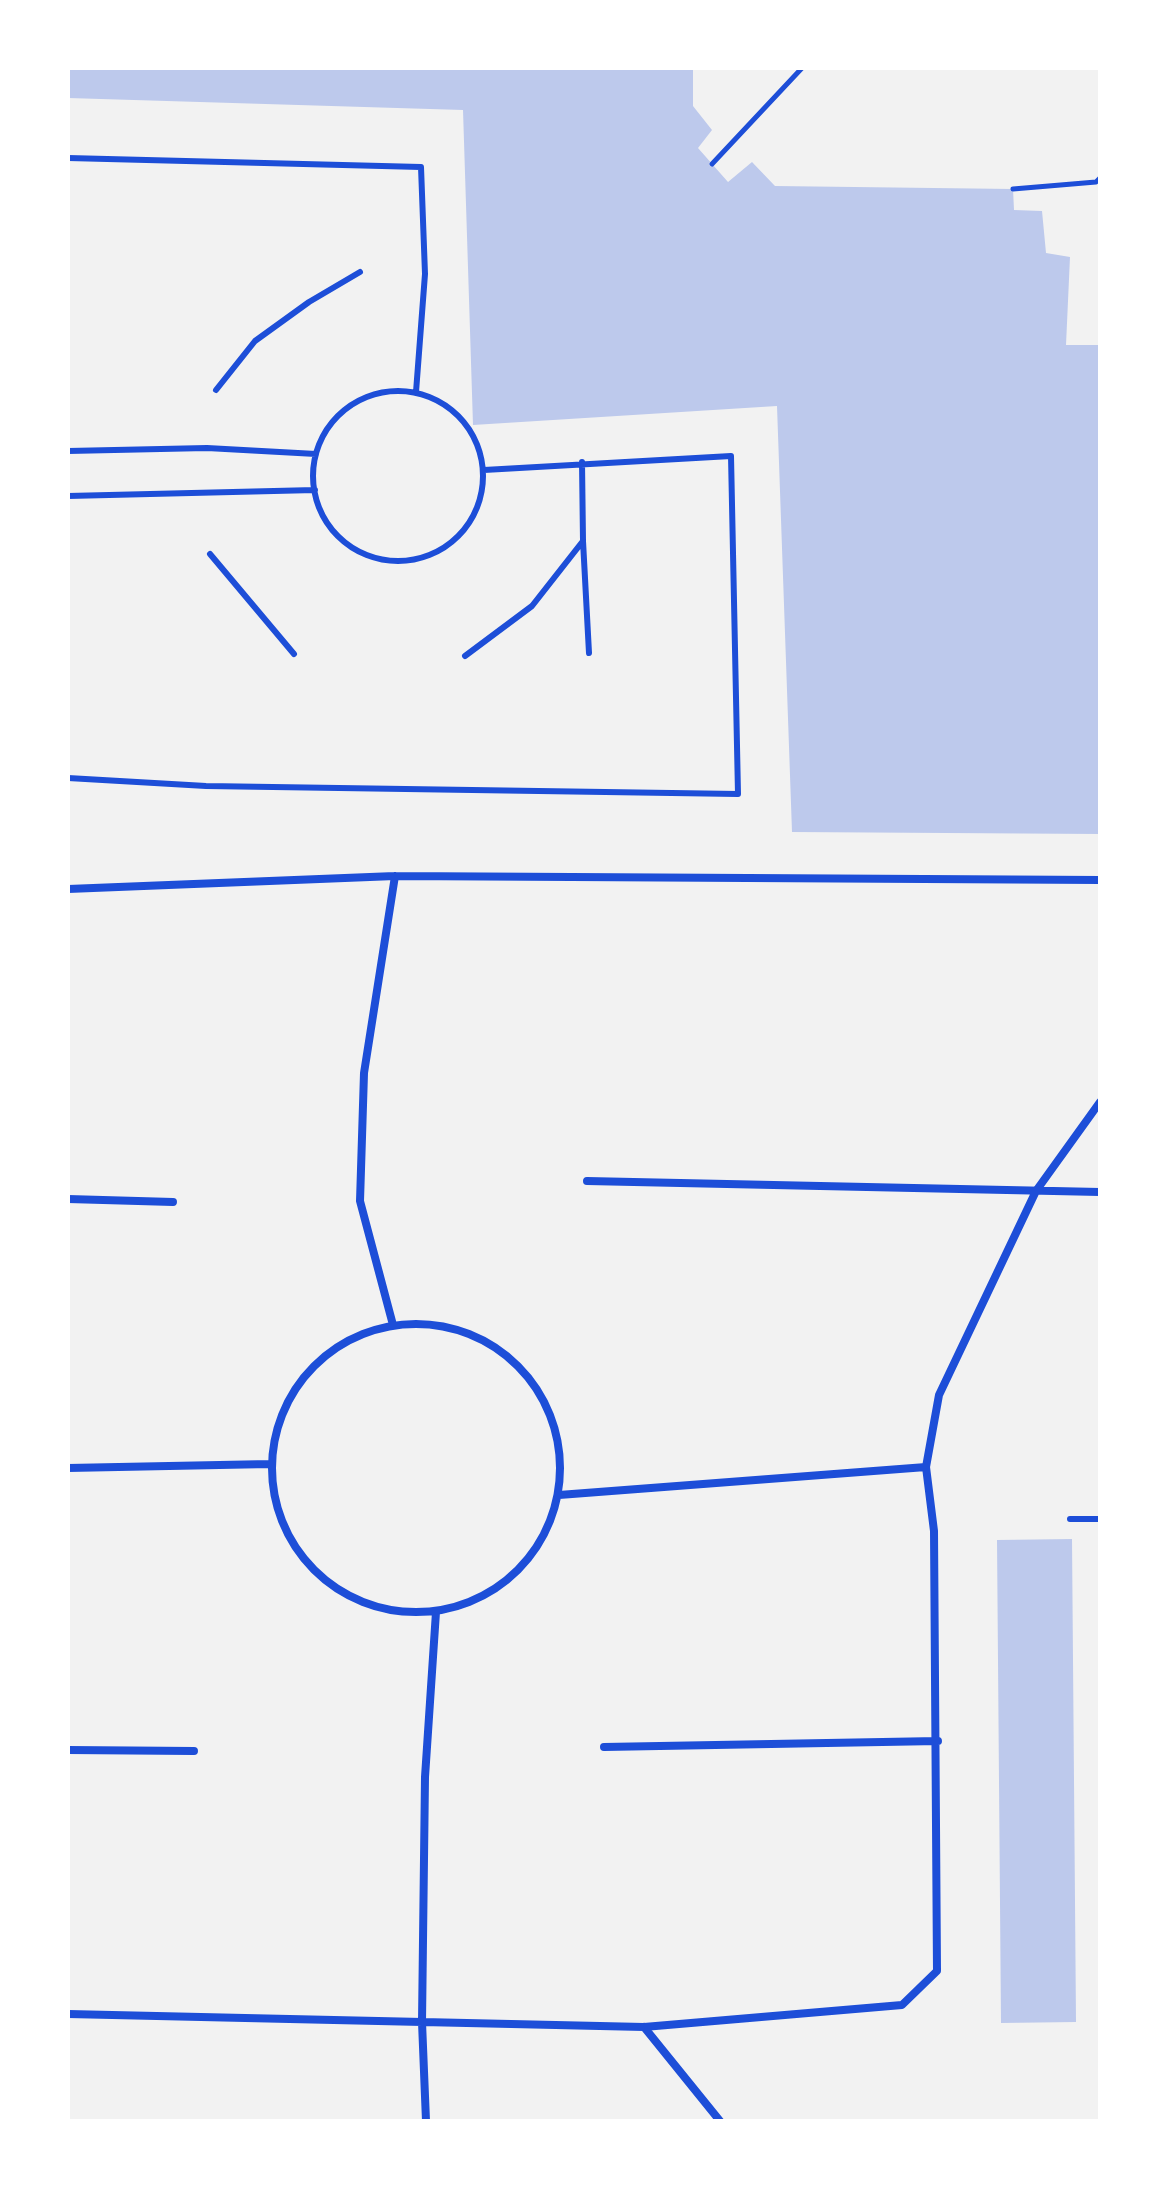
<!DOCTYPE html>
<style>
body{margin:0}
#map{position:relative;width:1168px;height:2189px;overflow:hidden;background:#f2f2f2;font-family:Lato,sans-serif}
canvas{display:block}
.frame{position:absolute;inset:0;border:70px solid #fff;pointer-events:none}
</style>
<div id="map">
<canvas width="1168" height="2189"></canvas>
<div class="frame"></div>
</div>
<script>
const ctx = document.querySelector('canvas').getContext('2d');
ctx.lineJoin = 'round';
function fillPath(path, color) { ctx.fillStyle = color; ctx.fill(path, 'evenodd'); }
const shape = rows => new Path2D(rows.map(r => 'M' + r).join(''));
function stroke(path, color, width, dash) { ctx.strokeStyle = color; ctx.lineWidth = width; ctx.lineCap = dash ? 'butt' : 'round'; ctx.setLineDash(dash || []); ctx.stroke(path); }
const building = shape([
 [68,68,693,68,693,106,712,130,698,148,728,182,752,162,775,186,1013,189,1014,210,1042,211,1046,253,1070,257,1066,345,1100,345,1100,834,792,832,777,406,473,425,463,110,68,98],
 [1072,1539,1076,2022,1001,2023,997,1540]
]);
const path = shape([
 [712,164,802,68],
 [1013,189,1096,182,1100,178]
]);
const service = shape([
 [68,158,421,167,425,274,416,392],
 [216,390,255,341,309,302,360,272],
 '313 476a85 85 0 1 1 170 0a85 85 0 1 1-170 0Z',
 [68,451,207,448,316,454],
 [68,496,315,490],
 [583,541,589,653],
 [210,554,294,654],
 [465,656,532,606,583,541,582,462],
 [68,778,206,786,738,794,731,456,484,470],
 [1070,1519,1100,1519]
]);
const minor = shape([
 [68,889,395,876,1100,880],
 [587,1181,1100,1192],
 [68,1199,173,1202],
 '272 1468a144 144 0 1 1 288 0a144 144 0 1 1-288 0Z',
 [393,1325,360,1201,364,1073,395,876],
 [68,1468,270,1464],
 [559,1495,926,1467],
 [604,1747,938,1741],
 [68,1750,194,1751],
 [68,2014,644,2027,902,2005,937,1971,934,1531,926,1467,939,1395,1036,1191,1100,1102],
 [644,2027,720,2121],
 [426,2121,422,2022,425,1777,436,1612]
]);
fillPath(building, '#bdc9ec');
stroke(path, '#1d4ed8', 5);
stroke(service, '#1d4ed8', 6);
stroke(minor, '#1d4ed8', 8);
</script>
